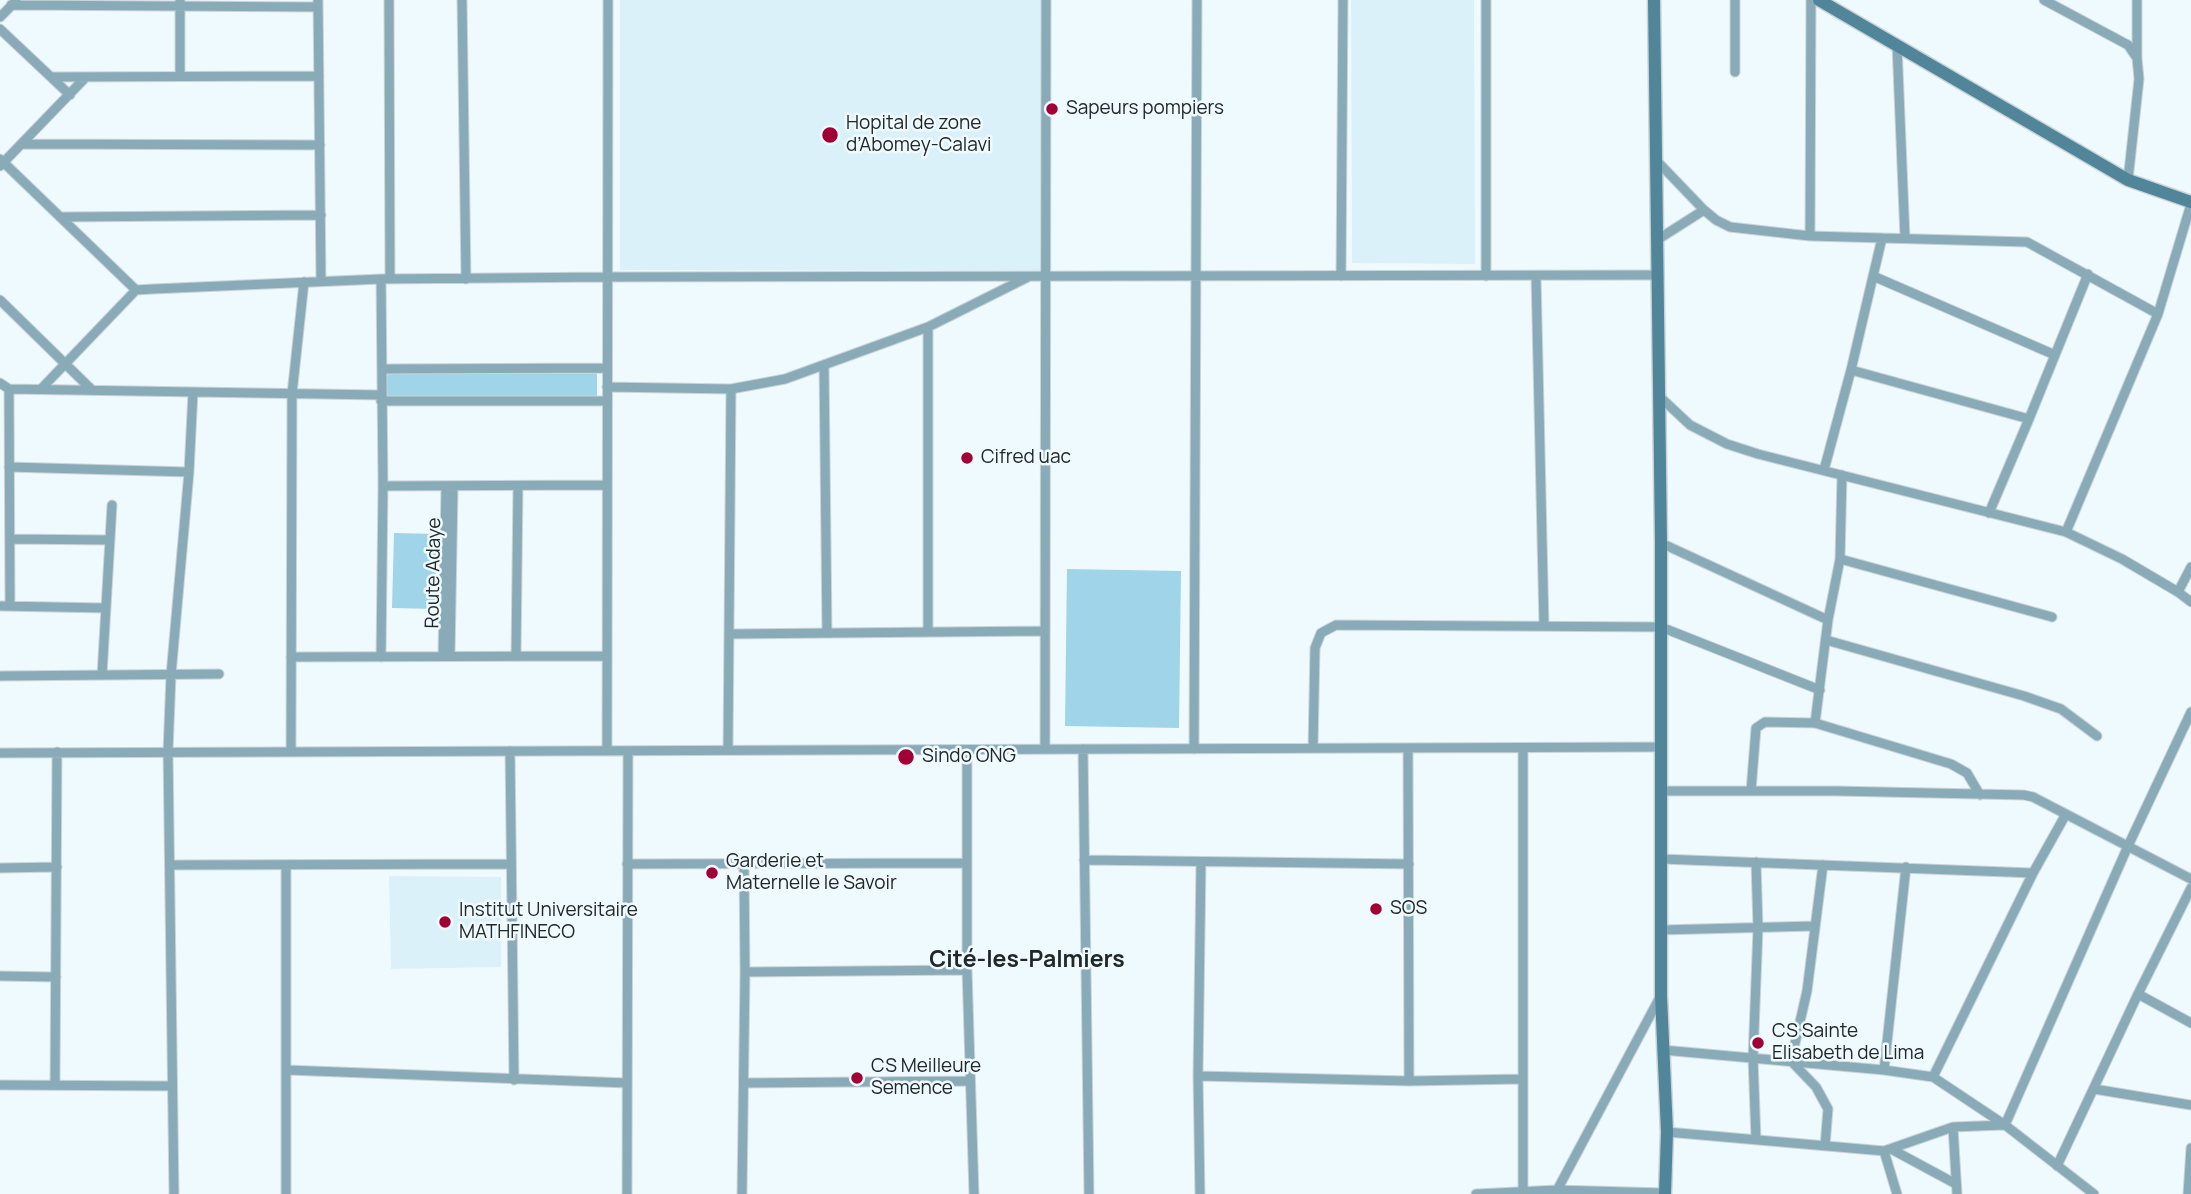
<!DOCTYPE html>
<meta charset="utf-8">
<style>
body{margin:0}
canvas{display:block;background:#effafe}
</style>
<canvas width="2191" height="1194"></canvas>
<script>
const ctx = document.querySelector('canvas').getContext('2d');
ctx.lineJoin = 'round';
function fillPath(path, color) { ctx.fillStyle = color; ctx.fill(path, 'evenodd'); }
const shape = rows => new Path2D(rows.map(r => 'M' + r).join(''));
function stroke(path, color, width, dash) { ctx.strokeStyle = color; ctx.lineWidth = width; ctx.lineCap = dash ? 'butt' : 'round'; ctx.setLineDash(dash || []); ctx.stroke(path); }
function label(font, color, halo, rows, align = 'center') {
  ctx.font = font + ' Manrope,sans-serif'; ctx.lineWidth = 5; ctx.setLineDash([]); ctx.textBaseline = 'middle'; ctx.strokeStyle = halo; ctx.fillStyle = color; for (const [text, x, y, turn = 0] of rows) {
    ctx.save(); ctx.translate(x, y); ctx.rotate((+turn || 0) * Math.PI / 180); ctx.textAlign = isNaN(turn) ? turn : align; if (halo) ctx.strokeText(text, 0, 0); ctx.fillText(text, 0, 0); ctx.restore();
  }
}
const built = shape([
 [620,0,1041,0,1041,271,620,270],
 [1351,0,1474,0,1475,264,1352,263],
 [389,876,501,877,501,967,391,969]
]);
const green = shape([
 [387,372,597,372,597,398,387,397],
 [394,533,437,534,435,609,392,608],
 [1067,569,1181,571,1179,728,1065,726]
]);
const street = shape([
 [180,0,180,76],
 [318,0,321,281],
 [389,0,390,279],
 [462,0,466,279],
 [1735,0,1735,72],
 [2044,0,2128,45,2137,58,2139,79,2128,180],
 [2137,0,2137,58],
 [11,5,318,7],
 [0,17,16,1],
 [0,29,70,95],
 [1897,45,1905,238],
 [52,77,319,76],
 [22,144,320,145],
 [0,159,136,290],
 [1655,159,1704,210,1716,220,1730,227,1810,236,2027,242,2158,314],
 [0,166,86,77],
 [60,217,321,215],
 [1810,236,1811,0],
 [1657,240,1704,210],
 [1341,276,1343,0],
 [1486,276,1486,0],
 [1536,276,1544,625],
 [1873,276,2055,355],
 [381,279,383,486,381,657],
 [0,300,92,390],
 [928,327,928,632],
 [824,365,827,633],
 [382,369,607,368],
 [1851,370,2029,419],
 [0,383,9,389,381,395],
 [607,387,731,389,785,379,928,327,1028,277],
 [9,389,10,606],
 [41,389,136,290,153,289,381,279,608,277,1658,275],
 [1659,396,1690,425,1727,444,1758,454,2066,532,2122,559,2178,592,2191,602],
 [381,401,607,401],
 [9,467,189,472],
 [1824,470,1851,370,1882,238],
 [383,486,607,485],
 [1989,513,2029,419,2088,274],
 [2066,532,2158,314,2191,204],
 [10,539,110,540],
 [1661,543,1828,620],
 [1840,559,2052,617],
 [2178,592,2191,567],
 [0,606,106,608],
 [729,634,1045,631],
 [1826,640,2024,696,2061,709,2097,736],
 [443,656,446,486],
 [450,656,453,491],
 [516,656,518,486],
 [291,657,607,656],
 [102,675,112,505],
 [0,676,219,674],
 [1815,723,1828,620,1840,559,1842,475],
 [1313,748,1315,648,1321,633,1336,625,1661,627,1820,690],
 [1408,748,1409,1081],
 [1045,749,1046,0],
 [1083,749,1089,1194],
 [1194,749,1197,0],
 [728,750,731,389],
 [967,750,967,970,974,1194],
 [510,751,514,1080],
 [607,751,608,0],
 [291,752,292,394,304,282],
 [0,753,1661,747],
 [1660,791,1836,791,2024,795,2033,797,2191,879],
 [1751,791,1756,728,1765,722,1815,723,1951,764,1967,773,1980,795],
 [1661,859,2033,873],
 [1084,860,1409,864],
 [1756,862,1758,928,1753,1058,1756,1139],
 [627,864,967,863],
 [171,865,511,864],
 [286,865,286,1194],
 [1823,865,1807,991,1791,1061,1816,1087,1828,1109,1825,1146],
 [0,868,57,867],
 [1661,930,1815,926],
 [745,972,967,970],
 [0,976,56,977],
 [2138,994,2191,1023],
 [1663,1050,1884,1070,1933,1077,2005,1125,2094,1194],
 [287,1070,627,1083],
 [1884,1070,1906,867],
 [1198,1076,1409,1081,1522,1079],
 [1933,1077,2033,873,2066,814],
 [744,1083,970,1081],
 [0,1085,172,1086],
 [55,1085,57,752],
 [2094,1089,2191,1105],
 [2005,1125,2128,846,2191,712],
 [1953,1127,1957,1194],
 [1667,1132,1884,1151,1953,1127,2004,1125],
 [1891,1149,1956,1184],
 [1884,1151,1897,1194],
 [2057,1166,2138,994,2191,888],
 [1523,1191,1523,748],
 [174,1194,168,752,171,675,189,472,193,392],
 [627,1194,628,751],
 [742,1194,745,972,744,864],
 [1200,1194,1198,1076,1201,862],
 [1476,1194,1557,1190,1665,1193],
 [1555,1194,1660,997],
 [2188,1194,2191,1148]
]);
const secondary = shape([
 [1654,0,1661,543,1661,996,1667,1132,1665,1194],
 [1819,0,2128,180,2191,202]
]);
const markers = [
 [1052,109,7,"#a10037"],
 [830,135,9,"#a10037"],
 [967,458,7,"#a10037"],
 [906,757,9,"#a10037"],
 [712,873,7,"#a10037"],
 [1376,909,7,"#a10037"],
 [445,922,7,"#a10037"],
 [1758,1043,7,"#a10037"],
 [857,1078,7,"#a10037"]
];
const poiNames = [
 ["Sapeurs pompiers",1066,109],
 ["Hopital de zone",846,124],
 ["d’Abomey-Calavi",846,146],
 ["Cifred uac",981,458],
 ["Sindo ONG",922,757],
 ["Garderie et",726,862],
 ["Maternelle le Savoir",726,884],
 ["SOS",1390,909],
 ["Institut Universitaire",459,911],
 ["MATHFINECO",459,933],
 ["CS Sainte",1772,1032],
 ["Elisabeth de Lima",1772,1054],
 ["CS Meilleure",871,1067],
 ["Semence",871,1089]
];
const streetNames = [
 ["Route Adaye",434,573,-89]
];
const quarterNames = [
 ["Cité-les-Palmiers",1027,961]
];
fillPath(built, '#dbf1f9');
fillPath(green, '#a0d4e8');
stroke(street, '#cad4d8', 11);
stroke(secondary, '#cad4d8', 15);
stroke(street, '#89abb8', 9);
stroke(secondary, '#518599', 12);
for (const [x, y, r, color] of markers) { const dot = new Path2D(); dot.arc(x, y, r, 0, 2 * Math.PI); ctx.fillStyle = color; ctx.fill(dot); stroke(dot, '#effafe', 2.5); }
label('19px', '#222729', '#effafe', poiNames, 'left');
label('19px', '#222729', '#effafe', streetNames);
label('bold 23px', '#222729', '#effafe', quarterNames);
</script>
